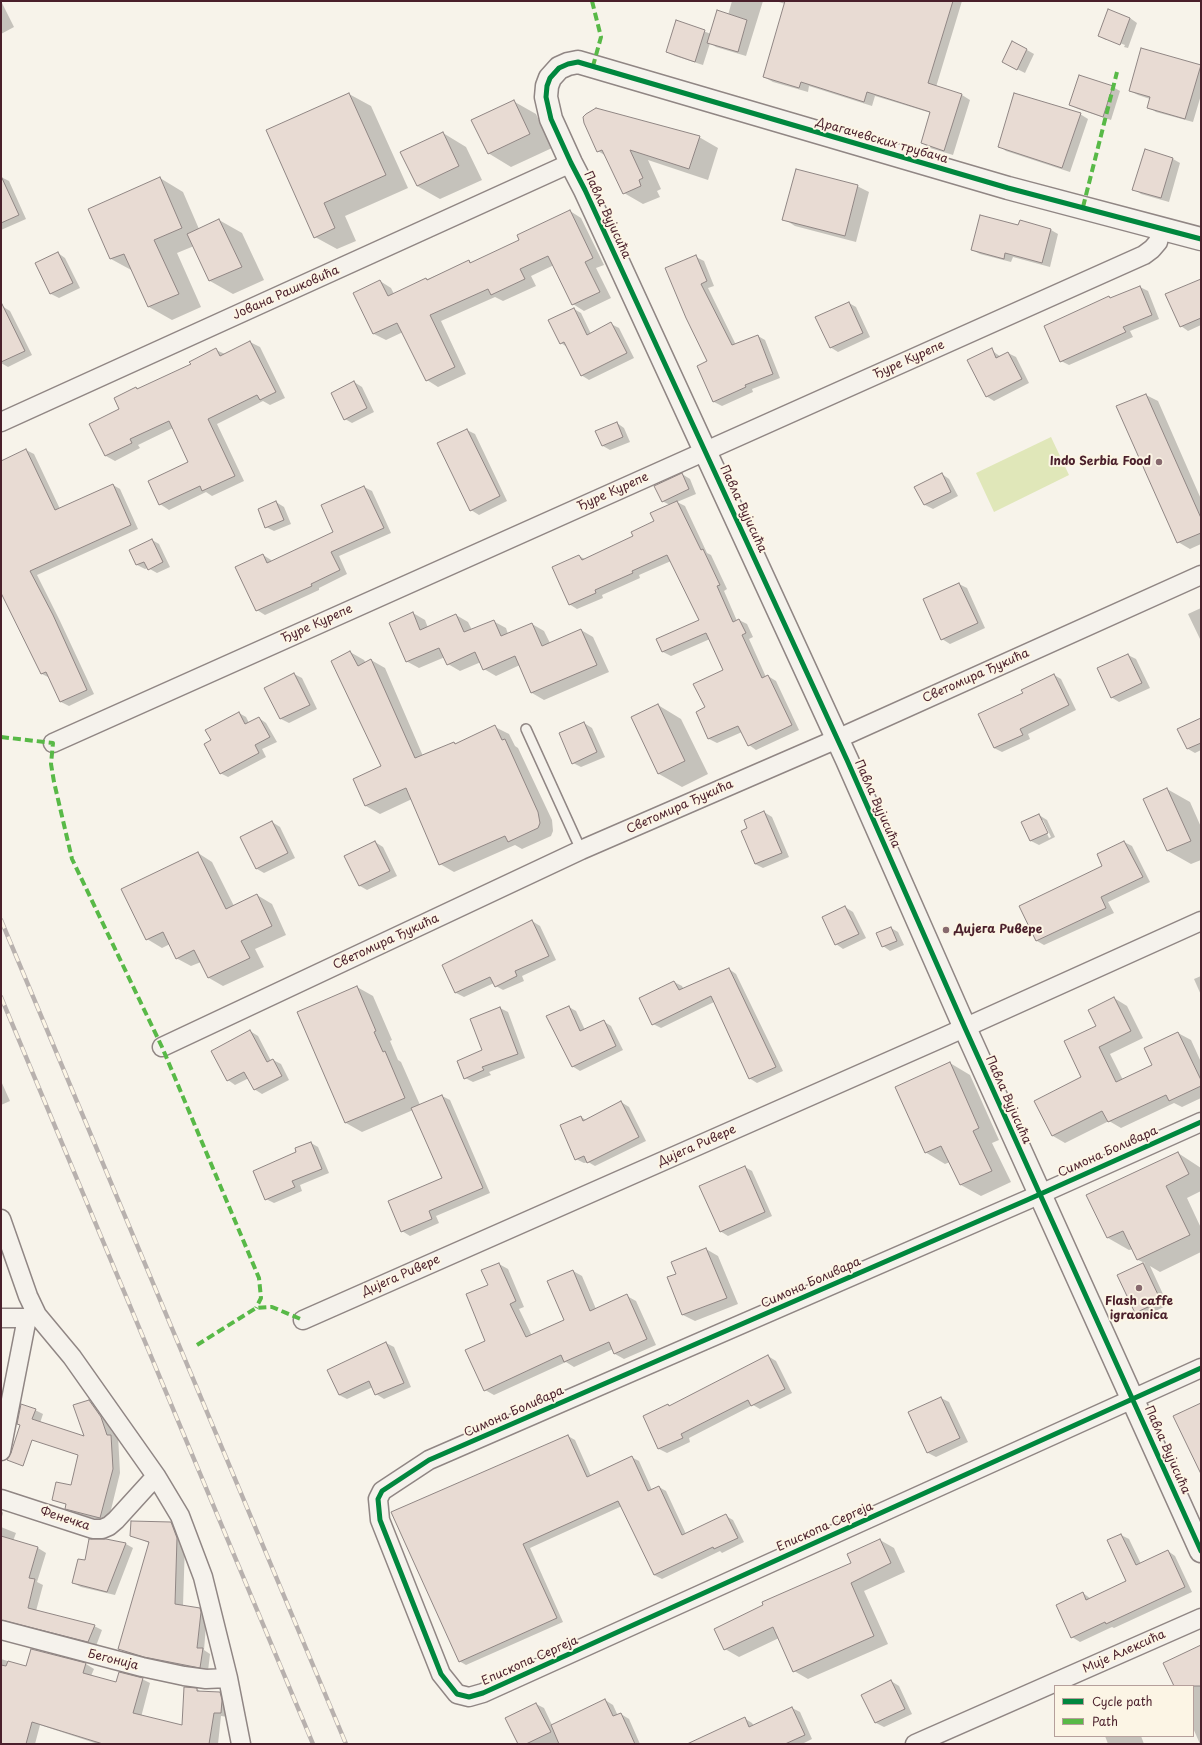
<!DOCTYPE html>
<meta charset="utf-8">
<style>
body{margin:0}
#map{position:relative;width:1202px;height:1745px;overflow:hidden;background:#f7f3ea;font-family:"Playpen Sans",sans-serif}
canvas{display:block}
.frame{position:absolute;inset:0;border:2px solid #4a1f2b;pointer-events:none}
.legend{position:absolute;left:1054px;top:1685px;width:140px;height:52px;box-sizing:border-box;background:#fcf5e5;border:1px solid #b59f9b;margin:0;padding:5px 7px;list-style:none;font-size:12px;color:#4a1f2b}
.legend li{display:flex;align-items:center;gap:8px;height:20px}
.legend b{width:20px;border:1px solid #b59f9b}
</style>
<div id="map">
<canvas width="1202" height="1745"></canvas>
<div class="frame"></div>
<ul class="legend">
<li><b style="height:5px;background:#00873e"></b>Cycle path</li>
<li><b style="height:5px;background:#58b947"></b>Path</li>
</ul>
</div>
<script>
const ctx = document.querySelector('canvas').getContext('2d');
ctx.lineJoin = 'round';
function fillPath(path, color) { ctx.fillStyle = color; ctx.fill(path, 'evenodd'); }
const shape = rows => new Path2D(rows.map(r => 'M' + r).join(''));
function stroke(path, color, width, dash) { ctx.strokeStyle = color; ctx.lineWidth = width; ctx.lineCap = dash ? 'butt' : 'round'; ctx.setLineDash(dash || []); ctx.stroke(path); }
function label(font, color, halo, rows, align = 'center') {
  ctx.font = font + ' "Playpen Sans",sans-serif'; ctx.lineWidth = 4; ctx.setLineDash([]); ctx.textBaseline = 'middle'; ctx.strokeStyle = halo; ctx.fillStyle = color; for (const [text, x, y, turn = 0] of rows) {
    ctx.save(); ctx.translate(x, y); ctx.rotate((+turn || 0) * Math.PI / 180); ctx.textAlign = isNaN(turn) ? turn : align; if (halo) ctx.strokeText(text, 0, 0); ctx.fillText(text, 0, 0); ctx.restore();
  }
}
const green = shape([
 [1051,437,1069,475,994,512,976,473]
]);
const shadow = shape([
 [1,1,14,27,1,34],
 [732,1,763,1,746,56,716,47,710,43,703,65,675,56,667,52,677,21,711,34,728,15],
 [776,1,962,1,936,87,962,95,970,100,953,155,930,148,922,143,931,113,875,96,872,106,809,86,808,92,773,82,764,77,785,4],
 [1130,18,1137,23,1128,48,1124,47,1125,45,1106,38,1106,40,1099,36],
 [1027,50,1034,54,1025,73,1011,66],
 [1200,66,1201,95,1193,122,1156,112,1148,107,1150,99,1138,95,1130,91],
 [1080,76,1113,87,1120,91,1111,120,1078,109,1070,105],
 [349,94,371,106,408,188,345,216,356,241,337,249,315,237],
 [513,101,536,114,552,148,511,167,488,153],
 [1080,114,1088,119,1070,172,1006,151,999,146],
 [585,123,699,137,718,148,708,180,648,160,661,189,657,191,660,197,643,204,624,193,606,156,598,151],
 [443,133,466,147,482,180,440,199,417,186],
 [1173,159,1180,163,1169,202,1141,194,1134,189],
 [1,177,9,181,26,219,1,230],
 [160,178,183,192,199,229,219,220,242,233,264,280,233,294,210,281,194,246,177,253,201,307,172,320,149,307,133,271,111,259,89,210],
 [857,186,869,192,856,242,795,226,784,219],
 [570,211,581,218,604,265,596,268,611,298,584,311,573,304,554,265,531,276,536,286,503,301,495,297,441,321,466,374,438,387,427,380,403,332,386,340,374,334,355,294,380,281,391,288,394,294,469,261,472,263,520,240],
 [1020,222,1051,230,1058,234,1050,267,1013,257,1011,262,980,254,972,250,1019,226],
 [58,253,65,258,80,288,59,298,51,294,36,264],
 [696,257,704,261,714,286,708,288,736,345,758,336,765,340,780,378,752,389,753,392,722,406,714,402,698,366,709,361],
 [1201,280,1201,325,1188,331,1181,326],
 [1140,287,1148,291,1159,319,1130,331,1133,337,1069,365,1061,361,1109,297,1111,299],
 [849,303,856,307,870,337,838,352,830,347],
 [2,306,10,311,32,355,8,367,1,363,1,307],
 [574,309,581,313,591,334,611,324,619,328,634,358,589,380,581,375,567,347,561,343],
 [250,342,260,347,285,398,270,405,263,401,217,424,244,481,212,496,206,492,169,510,160,504,189,462,173,428,138,445,140,448,115,461,106,456,121,410,136,388,139,389,192,365,216,350,225,354],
 [991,350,1001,357,1008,353,1016,357,1029,383,994,401,986,396],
 [354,382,362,387,374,412,352,423,345,419],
 [1146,395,1158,401,1201,499,1201,544,1190,549,1178,542,1117,407],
 [617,423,624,428,630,442,610,450,603,446],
 [467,430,475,434,507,501,479,515,471,510],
 [26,450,34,454,60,509,113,485,120,489,138,529,37,575,60,621,94,694,69,706,61,702,50,678,42,674,1,591,1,462],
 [682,474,690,479,696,494,677,502,685,506,707,553,711,555,727,589,724,591,737,621,739,620,747,624,753,637,749,639,766,677,768,676,776,681,799,730,756,750,749,745,742,732,717,743,709,739,697,712,706,708,724,670,710,639,671,656,663,652,658,639,701,620,671,561,639,575,640,578,602,595,603,598,577,609,569,604,579,556,585,559,635,537,655,522,670,505,662,501],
 [942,474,949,479,958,496,933,509,925,505,916,487],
 [364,487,372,491,391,533,339,556,347,574,319,588,319,590,265,615,257,610,263,555,271,560,272,562,334,532],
 [276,502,284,507,291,524,274,531,266,527],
 [152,540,159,544,170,567,157,573,148,568,145,569,137,565,130,550],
 [959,584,967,588,985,628,950,644,942,639],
 [1201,608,1201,641,1188,614],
 [413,613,425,620,428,628,456,615,468,622,472,630,493,621,506,628,508,634,532,624,544,631,550,643,581,630,593,637,609,672,544,700,532,693,520,665,496,676,484,669,481,662,460,671,448,664,445,657,419,668,406,661],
 [350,652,364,660,366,663,371,660,385,668,423,756,454,743,457,745,495,727,509,734,515,746,518,748,552,820,553,831,551,836,522,849,515,845,454,872,440,864,412,799,380,814,366,806,354,780,383,767],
 [1128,655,1136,659,1150,688,1119,702,1111,697,1098,669],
 [294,674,302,678,317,709,289,723,281,719,266,689],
 [1054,675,1061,679,1076,710,1028,734,1030,739,1002,752,994,748,1024,694],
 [658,705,681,719,708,774,682,787,659,774],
 [239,713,246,717,249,723,259,718,266,723,277,742,262,749,266,757,228,777,220,773,212,741],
 [1201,719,1201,750,1195,753,1188,749],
 [584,723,592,728,605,757,581,767,573,763],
 [1167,789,1190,802,1201,827,1201,860,1191,864,1168,851,1145,799],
 [764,812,772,817,789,857,763,868,755,864,749,828],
 [1039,815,1047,820,1055,837,1039,845,1031,841,1023,823],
 [1041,820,1043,820,1051,837,1049,838],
 [272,822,280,827,295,858,264,873,257,869],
 [375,842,383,847,397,876,367,890,360,886,345,857],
 [1124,842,1132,846,1150,882,1108,902,1114,913,1044,945,1037,941],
 [198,853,212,862,234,906,257,895,272,904,286,935,255,949,264,967,223,986,209,978,201,962,191,966,176,958,170,944,162,948,147,939],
 [845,907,853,912,866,938,843,949,836,944],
 [532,921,540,926,556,960,522,976,524,981,503,990,496,986,494,983,464,997,456,993],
 [891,928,898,932,904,945,890,951,883,946],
 [729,969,736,974,783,1071,757,1083,749,1078,714,1002,661,1028,653,1024,674,982,682,986,684,990],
 [1201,976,1201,995,1194,979],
 [357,987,373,996,392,1040,390,1041,398,1060,401,1062,420,1105,442,1096,450,1100,490,1193,436,1216,439,1223,410,1236,402,1231,443,1178,413,1110,362,1132,346,1123,299,1012],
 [1114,998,1127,1006,1143,1038,1110,1054,1123,1080,1153,1066,1178,1033,1191,1040,1201,1062,1201,1098,1182,1107,1174,1103,1121,1128,1109,1121,1065,1143,1053,1136,1035,1102,1082,1077,1097,1027],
 [569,1007,576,1011,585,1030,603,1021,611,1026,623,1050,580,1071,572,1066],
 [500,1008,508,1012,525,1058,489,1072,491,1075,473,1082,465,1078,484,1051],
 [250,1031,258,1036,271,1061,273,1060,281,1064,289,1080,262,1094,254,1089,249,1078,235,1085,228,1080],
 [950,1063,970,1075,999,1140,992,1143,1011,1182,981,1196,961,1185,950,1162,945,1164,925,1152],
 [1,1081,10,1101,1,1105],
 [621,1102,629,1107,646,1141,595,1166,588,1162,584,1163,576,1159,581,1117,586,1120],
 [311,1143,318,1147,329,1173,300,1185,302,1191,274,1203,266,1199,298,1152],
 [1178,1153,1201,1168,1201,1191,1187,1198,1201,1228,1201,1252,1160,1272,1150,1266,1168,1305,1143,1317,1136,1312,1118,1276,1145,1263,1138,1260,1133,1249,1129,1250,1108,1238,1088,1196],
 [745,1167,752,1171,772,1216,728,1236,720,1231],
 [706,1249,718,1256,738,1304,695,1321,683,1315,677,1274],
 [499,1264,508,1269,524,1307,519,1309,532,1336,565,1320,573,1271,582,1276,596,1309,627,1296,636,1301,656,1345,624,1359,615,1354,613,1349,574,1367,566,1362,494,1395,485,1390,486,1341,489,1285],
 [386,1343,394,1347,411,1387,384,1399,376,1394,373,1387,347,1399,339,1395,359,1356,359,1355],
 [768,1356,776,1361,792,1393,760,1409,753,1405,689,1438,690,1442,667,1453,659,1449,670,1407],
 [941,1398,949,1402,968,1442,936,1457,928,1453,909,1412],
 [89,1401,97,1405,109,1422,112,1432,118,1435,120,1473,108,1522,74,1513,66,1508,67,1505,53,1499,97,1471],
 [35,1410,43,1414,37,1432,26,1428],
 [568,1436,575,1440,591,1476,631,1457,639,1461,652,1490,659,1487,666,1491,686,1534,726,1516,733,1520,744,1542,722,1553,720,1551,662,1579,654,1575,622,1506,530,1548,563,1622,466,1665,459,1661],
 [1,1510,3,1513,1,1520],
 [171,1523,179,1528,185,1543,183,1606,199,1609,207,1613,204,1650,210,1654,208,1671,153,1661,127,1653,120,1648,149,1543,131,1535],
 [1,1527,16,1533,13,1541,38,1548,46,1553,37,1582,43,1585,36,1611,94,1626,102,1630,96,1646,1,1625],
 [1121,1535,1129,1539,1141,1564,1168,1551,1175,1556,1192,1592,1114,1628,1112,1627,1080,1642,1072,1637,1083,1593,1091,1599,1128,1582],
 [106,1540,126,1544,133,1548,115,1595,81,1587,73,1583,85,1561],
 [880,1540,894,1548,905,1572,864,1591,888,1644,808,1679,794,1671,779,1638,739,1657,725,1649,853,1563],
 [32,1650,86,1664,94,1669,91,1676,117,1684,142,1679,150,1683,134,1744,98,1744,40,1725,35,1744,1,1744,1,1659,27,1667],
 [1201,1650,1201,1744,1200,1744,1193,1728,1193,1686,1174,1686],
 [891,1681,899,1686,912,1714,884,1727,876,1723,862,1695],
 [185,1688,197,1689,201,1692,220,1693,228,1697,228,1717,221,1716,218,1744,152,1744,183,1726],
 [605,1700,613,1705,618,1716,621,1714,629,1719,640,1744,519,1744,536,1704,544,1708,552,1725],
 [792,1708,800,1712,812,1739,802,1744,703,1744,744,1718,752,1723,754,1726],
 [1105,1736,1141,1736,1144,1744,1108,1744]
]);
const building = shape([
 [785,1,953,1,928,83,962,94,944,151,921,143,930,112,867,92,864,102,801,82,799,88,763,77,785,1],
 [1108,9,1130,18,1120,45,1098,36,1108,9],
 [717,10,747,20,738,52,707,43,717,10],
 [676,20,705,30,695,62,666,52,676,20],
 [1012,41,1027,49,1017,70,1002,62,1012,41],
 [1141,48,1201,65,1185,119,1147,108,1150,97,1129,91,1141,48],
 [1079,75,1113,86,1103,117,1069,105,1079,75],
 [349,93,386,175,324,203,335,228,314,238,266,130,349,93],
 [1014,93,1081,113,1062,168,998,147,1014,93],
 [514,100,530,134,488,154,471,120,514,100],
 [596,108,700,136,689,169,630,150,643,178,639,180,641,186,623,194,602,150,597,152,584,123,583,117,586,114,596,108],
 [443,132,459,166,417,186,400,152,443,132],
 [1145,149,1173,158,1161,198,1132,190,1145,149],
 [796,169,858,185,845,236,782,220,796,169],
 [1,176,19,215,1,223,1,176],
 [160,177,182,228,154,240,179,294,148,307,124,254,110,259,88,209,160,177],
 [570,210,593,258,585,262,600,292,572,305,548,256,520,269,525,279,491,295,488,289,430,315,455,367,426,381,397,323,373,334,353,293,380,280,388,296,426,278,427,280,469,260,470,263,519,240,517,235,570,210],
 [980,215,1018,225,1020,220,1051,229,1042,263,1005,253,1004,259,971,250,980,215],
 [219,219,242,267,209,281,187,234,219,219],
 [58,252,73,283,50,294,35,263,58,252],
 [696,255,707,281,701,284,732,345,758,335,773,374,745,385,746,387,713,402,697,366,707,361,686,318,665,268,696,255],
 [1201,279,1201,318,1180,327,1165,294,1201,279],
 [1140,286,1152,315,1123,327,1126,332,1060,362,1044,326,1109,296,1110,298,1140,286],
 [1,302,25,351,1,362,1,302],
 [849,302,863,333,830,348,815,317,849,302],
 [574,308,587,335,611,322,627,353,581,376,564,342,560,344,548,320,574,308],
 [250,341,276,392,260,400,257,395,208,419,235,476,202,491,200,486,159,505,148,481,188,462,169,421,130,439,132,443,105,456,89,424,119,409,114,398,136,387,137,389,191,364,189,362,216,348,220,356,250,341],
 [992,348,996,358,1008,352,1022,379,986,397,967,360,992,348],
 [354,381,367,408,344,420,331,393,354,381],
 [1146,394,1201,518,1201,533,1177,543,1116,406,1146,394],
 [617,422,623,437,602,446,595,431,617,422],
 [467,429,500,496,470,511,437,443,467,429],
 [26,449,55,510,113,484,131,525,30,571,53,615,87,690,60,702,46,672,41,674,1,593,1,461,26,449],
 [682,473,689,489,662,502,654,486,682,473],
 [942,473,951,492,924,505,914,487,942,473],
 [364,486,384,528,331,552,340,570,311,584,312,586,256,611,235,567,263,554,267,563,333,532,321,505,364,486],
 [276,501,284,520,265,528,258,509,276,501],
 [677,501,701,550,703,549,720,585,717,586,733,622,739,619,746,633,742,635,762,678,768,675,792,725,748,746,738,726,708,739,696,712,705,707,693,684,723,670,706,633,662,652,656,639,699,620,667,555,632,571,633,573,595,590,596,593,569,605,552,567,579,555,582,560,633,536,631,532,654,521,650,513,677,501],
 [152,539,163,562,148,570,144,562,136,565,129,550,152,539],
 [959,583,978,623,941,640,923,599,959,583],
 [413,612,420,630,456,614,464,632,494,620,501,636,532,623,542,646,581,629,597,665,531,693,515,656,483,670,475,652,447,665,439,648,406,662,389,623,413,612],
 [350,651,358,666,371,659,415,758,454,742,455,744,495,725,502,740,505,739,538,812,540,823,538,828,508,842,505,836,439,865,406,788,365,806,353,779,381,766,331,661,350,651],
 [1128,654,1142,683,1111,698,1097,668,1128,654],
 [294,673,310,705,280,719,264,688,294,673],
 [1054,674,1069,705,1020,729,1023,735,994,748,978,714,1023,693,1021,690,1054,674],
 [658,704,685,761,658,774,631,717,658,704],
 [239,712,245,724,259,717,270,737,255,745,259,753,220,774,204,744,211,740,205,730,239,712],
 [1201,718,1201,743,1187,749,1177,729,1201,718],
 [584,722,597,752,572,764,559,733,584,722],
 [1167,788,1191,841,1167,851,1143,799,1167,788],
 [764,811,782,853,755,864,741,831,747,828,744,820,764,811],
 [1039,814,1048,833,1030,841,1021,822,1039,814],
 [272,821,288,853,256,869,240,837,272,821],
 [375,841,390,871,359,886,344,856,375,841],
 [1124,841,1143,877,1101,897,1106,908,1036,941,1019,906,1102,866,1097,854,1124,841],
 [198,852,226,909,257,894,272,926,241,941,250,958,208,978,194,950,176,959,163,932,146,940,121,889,198,852],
 [845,906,859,934,835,945,822,917,845,906],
 [532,920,549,956,515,971,517,976,495,987,490,977,455,993,442,965,532,920],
 [891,927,897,941,882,947,876,933,891,927],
 [729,968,776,1067,749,1079,711,996,652,1025,639,998,674,981,679,990,729,968],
 [357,986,376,1031,374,1032,383,1052,385,1051,405,1098,345,1123,297,1012,357,986],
 [1114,997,1131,1031,1099,1047,1116,1082,1152,1065,1144,1048,1178,1032,1201,1080,1201,1086,1169,1101,1166,1095,1108,1122,1102,1111,1052,1136,1034,1101,1081,1077,1064,1041,1096,1026,1088,1010,1114,997],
 [569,1006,580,1031,604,1020,616,1046,572,1067,546,1016,569,1006],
 [500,1007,518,1054,482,1067,484,1070,464,1079,457,1061,482,1050,470,1019,500,1007],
 [250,1030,267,1062,273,1059,282,1076,254,1090,244,1072,227,1081,211,1051,250,1030],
 [950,1062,979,1128,973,1131,992,1171,960,1185,941,1146,925,1153,895,1087,950,1062],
 [442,1095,483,1188,429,1211,432,1219,401,1232,388,1201,442,1178,411,1108,442,1095],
 [621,1101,639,1137,587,1163,584,1156,575,1160,560,1125,581,1116,583,1121,621,1101],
 [311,1142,322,1169,292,1181,295,1187,265,1200,253,1171,296,1152,295,1148,311,1142],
 [1178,1152,1189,1174,1166,1186,1190,1235,1137,1260,1123,1231,1107,1238,1086,1195,1178,1152],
 [745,1166,765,1212,720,1232,699,1186,745,1166],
 [706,1248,727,1298,682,1315,667,1277,676,1274,671,1262,706,1248],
 [499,1263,516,1301,510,1304,526,1337,564,1320,547,1281,573,1270,590,1311,627,1294,647,1339,614,1354,609,1342,564,1362,561,1355,484,1391,465,1350,485,1341,466,1294,488,1285,481,1270,499,1263],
 [1143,1263,1161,1301,1135,1313,1117,1275,1143,1263],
 [386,1342,404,1383,375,1395,369,1381,339,1395,327,1370,386,1342],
 [768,1355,785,1389,751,1406,748,1400,681,1434,683,1438,658,1449,643,1416,668,1404,669,1406,768,1355],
 [941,1397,960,1438,927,1453,908,1412,941,1397],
 [89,1400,101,1417,107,1435,111,1435,113,1469,100,1518,65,1509,66,1504,52,1500,56,1482,71,1485,78,1455,32,1440,23,1466,7,1460,11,1453,20,1425,17,1424,21,1404,36,1409,32,1419,84,1436,73,1405,89,1400],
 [1201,1403,1201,1474,1173,1416,1201,1403],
 [568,1435,587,1477,632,1456,648,1491,659,1486,682,1535,726,1514,738,1538,714,1549,713,1547,654,1575,618,1501,523,1544,557,1618,459,1662,391,1512,568,1435],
 [131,1521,171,1522,177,1538,175,1604,200,1608,201,1612,197,1648,203,1648,200,1668,144,1657,118,1649,149,1542,130,1536,131,1521],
 [1121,1534,1136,1565,1168,1550,1185,1587,1106,1624,1105,1622,1071,1638,1056,1605,1083,1592,1086,1600,1126,1581,1107,1540,1121,1534],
 [1,1536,38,1547,29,1578,35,1579,28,1608,95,1625,88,1642,1,1620,1,1536],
 [89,1539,106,1539,126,1543,107,1592,72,1583,78,1559,85,1560,89,1539],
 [880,1539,891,1563,851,1583,874,1636,793,1672,773,1627,724,1650,714,1629,763,1605,762,1602,851,1563,847,1554,880,1539],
 [1201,1645,1201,1686,1174,1686,1163,1663,1201,1645],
 [31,1649,86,1663,83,1673,116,1682,119,1672,143,1678,133,1713,182,1725,184,1687,197,1688,197,1691,220,1692,222,1700,221,1713,214,1713,209,1744,103,1744,32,1722,26,1744,1,1744,1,1665,6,1666,8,1661,26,1666,31,1649],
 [891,1680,905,1709,875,1723,861,1695,891,1680],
 [605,1699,613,1716,621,1713,635,1744,559,1744,551,1725,605,1699],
 [536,1703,551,1732,526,1744,518,1744,505,1718,536,1703],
 [792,1707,805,1735,785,1744,687,1744,745,1717,749,1727,792,1707]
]);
const service = shape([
 [526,729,581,850]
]);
const minor = shape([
 [1,422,571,163],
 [53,743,1144,255,1152,249,1158,242,1161,229],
 [162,1047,581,850,837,739,1201,575],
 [1201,1122,1027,1200,429,1460,382,1491,378,1499,380,1520,441,1674,457,1694,469,1697,483,1693,1201,1368],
 [1,1219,28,1296,37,1315,72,1357,156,1476,180,1516,203,1577,228,1678,241,1744],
 [1,1318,27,1318,37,1315],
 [303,1320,944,1037,1201,921],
 [1,1451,27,1318],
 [1,1499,93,1529,102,1529,109,1526,116,1520,156,1476],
 [1,1630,142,1667,184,1676,206,1679,228,1678],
 [915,1744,1201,1618]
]);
const tertiary = shape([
 [1201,239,1008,188,578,62,568,64,559,68,550,78,547,86,546,97,551,119,571,163,585,190,847,760,965,1028,1201,1551]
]);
const rail = shape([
 [1,920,346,1744],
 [1,997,313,1744]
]);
const quiet = shape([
 [592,1,601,37,593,66],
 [1083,207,1117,72],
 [1,737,53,743,51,764,54,782,72,859,162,1047,259,1278,261,1298,256,1308],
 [197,1345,256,1308,272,1307,303,1320]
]);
const cycleway = shape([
 [1201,239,1008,188,578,62,568,64,559,68,550,78,547,86,546,97,551,119,571,163,585,190,847,760,965,1028,1201,1551],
 [1201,1122,1027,1200,429,1460,382,1491,378,1499,380,1520,441,1674,457,1694,469,1697,483,1693,1201,1368]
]);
const markers = [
 [1159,462,4,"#87696e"],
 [946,930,4,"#87696e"],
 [1139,1288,4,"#87696e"]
];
const streetNames = [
 ["Драгачевских трубача",882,141,16],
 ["Павла Вујисића",607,215,65],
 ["Јована Рашковића",286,293,-24],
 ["Ђуре Курепе",909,360,-24],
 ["Ђуре Курепе",613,492,-24],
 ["Павла Вујисића",743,509,65],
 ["Ђуре Курепе",317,624,-24],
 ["Светомира Ђукића",976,676,-24],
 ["Павла Вујисића",877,804,66],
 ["Светомира Ђукића",680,807,-24],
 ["Светомира Ђукића",386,942,-25],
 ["Павла Вујисића",1008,1100,66],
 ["Дијега Ривере",697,1146,-24],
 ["Симона Боливара",1108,1152,-24],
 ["Дијега Ривере",401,1276,-24],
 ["Симона Боливара",811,1283,-24],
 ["Симона Боливара",514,1412,-24],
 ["Павла Вујисића",1167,1450,66],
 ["Фенечка",65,1519,18],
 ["Епископа Сергеја",825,1527,-24],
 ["Мије Алексића",1124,1652,-24],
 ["Бегонија",113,1660,14],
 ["Епископа Сергеја",530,1661,-24]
];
const poiNames = [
 ["Indo Serbia Food",1151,462],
 ["Дијега Ривере",954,930,"left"],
 ["Flash caffe",1139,1302,"center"],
 ["igraonica",1139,1316,"center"]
];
fillPath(green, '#e0e7b9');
fillPath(shadow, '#0003');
fillPath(building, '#e8dbd3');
stroke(building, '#908684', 1);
stroke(service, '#908684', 12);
stroke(minor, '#908684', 21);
stroke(tertiary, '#908684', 25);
stroke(service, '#f5f2ec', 9);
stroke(minor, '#f5f2ec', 18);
stroke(tertiary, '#f5f2ec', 22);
stroke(rail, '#b8b1ae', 4.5);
stroke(rail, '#fcf5e5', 3, [9]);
stroke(quiet, '#58b947', 4, [8, 4]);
stroke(cycleway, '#00873e', 5);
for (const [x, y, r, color] of markers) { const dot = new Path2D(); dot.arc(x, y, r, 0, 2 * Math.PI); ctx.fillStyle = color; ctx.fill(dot); stroke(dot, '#fcf5e5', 1.5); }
label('12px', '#4a1f2b', '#fcf5e5', streetNames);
label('bold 12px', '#4a1f2b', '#fcf5e5', poiNames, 'right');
</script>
